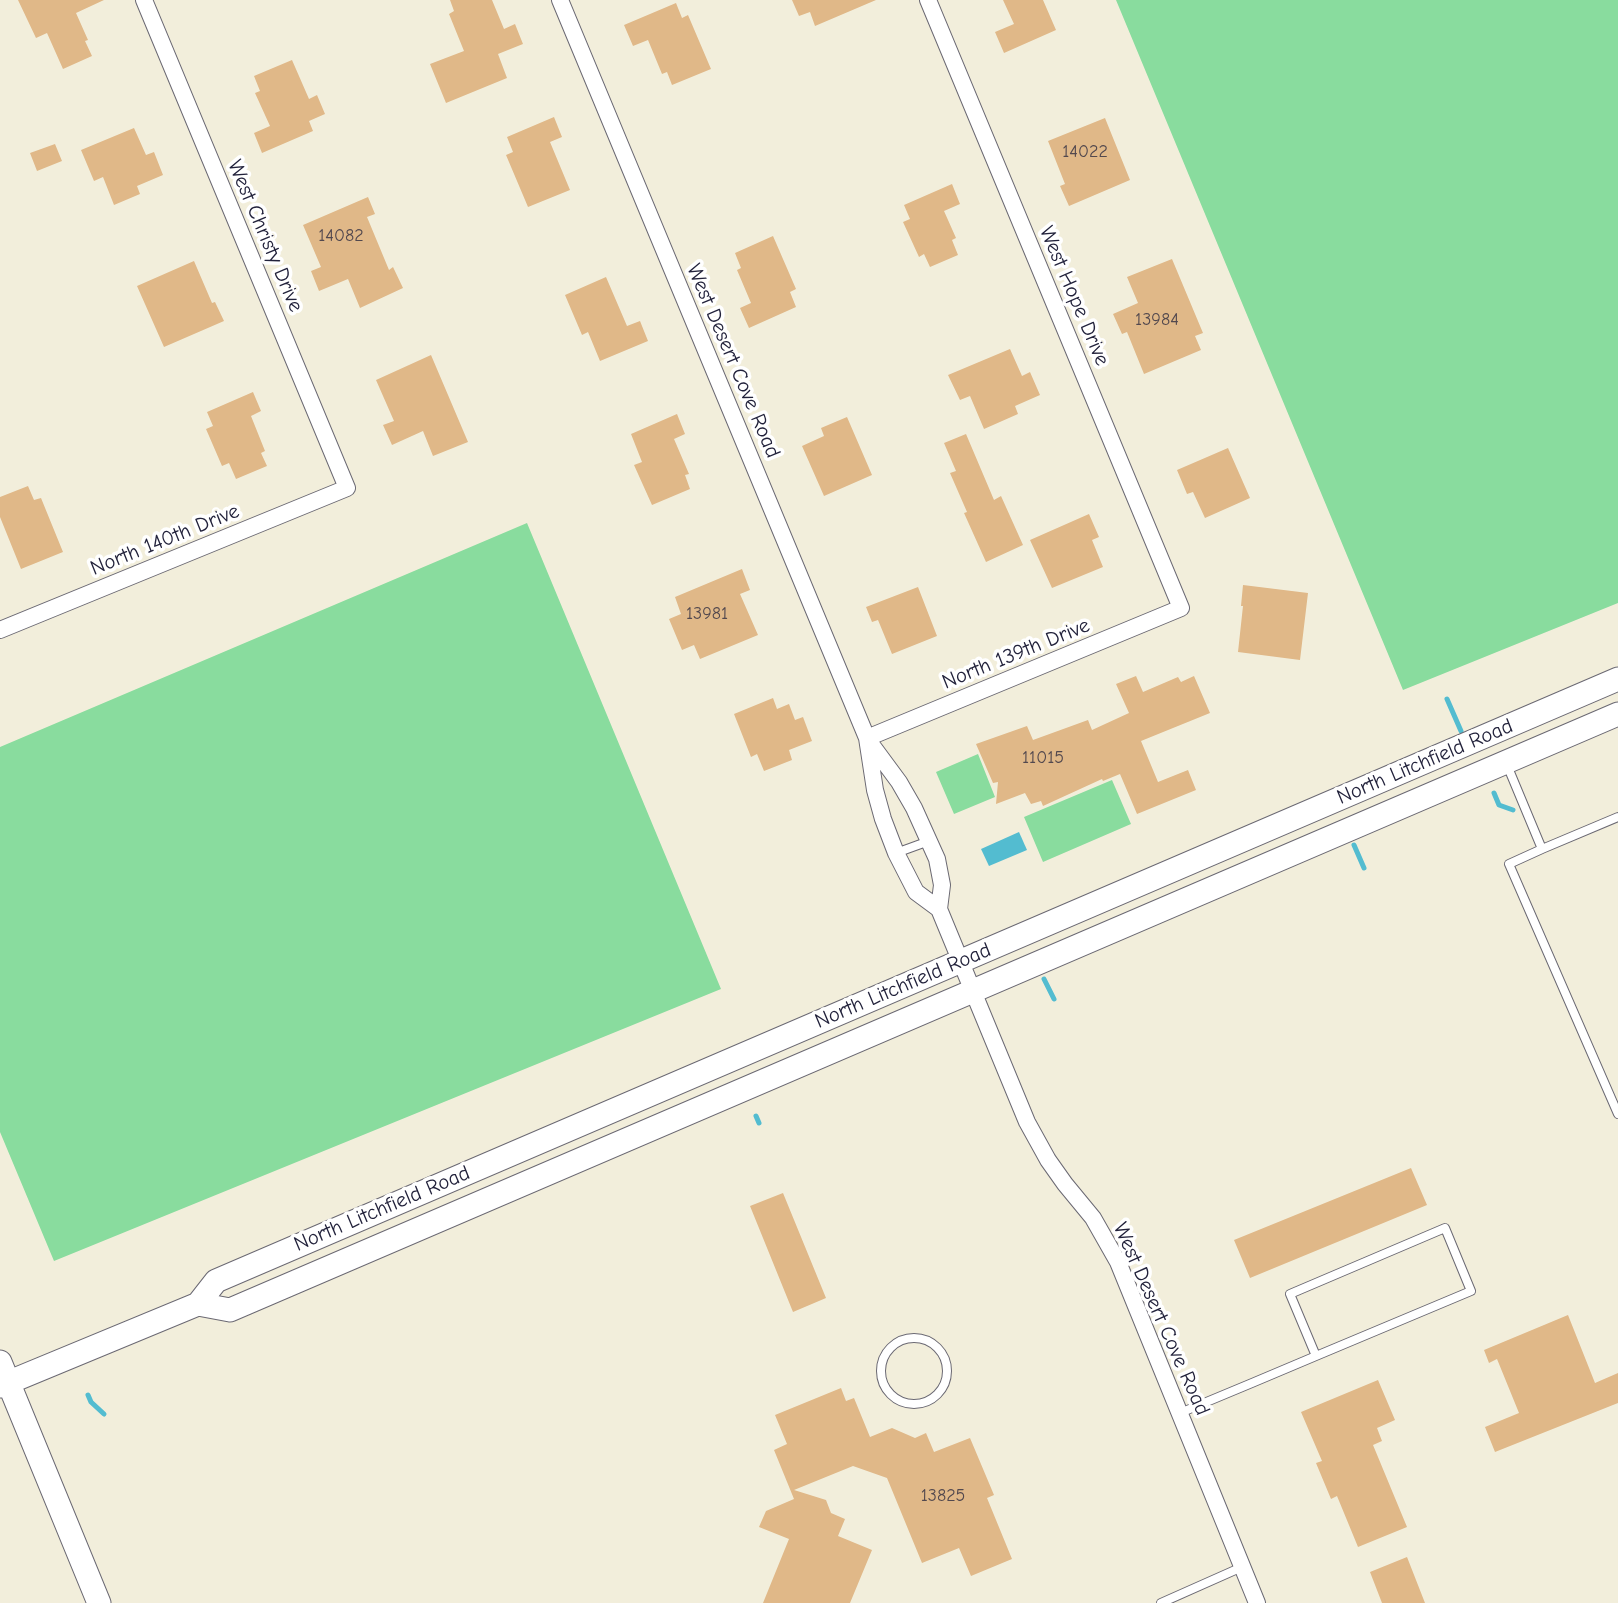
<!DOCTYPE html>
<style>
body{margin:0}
canvas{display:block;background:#f2eedb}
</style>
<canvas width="1618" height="1603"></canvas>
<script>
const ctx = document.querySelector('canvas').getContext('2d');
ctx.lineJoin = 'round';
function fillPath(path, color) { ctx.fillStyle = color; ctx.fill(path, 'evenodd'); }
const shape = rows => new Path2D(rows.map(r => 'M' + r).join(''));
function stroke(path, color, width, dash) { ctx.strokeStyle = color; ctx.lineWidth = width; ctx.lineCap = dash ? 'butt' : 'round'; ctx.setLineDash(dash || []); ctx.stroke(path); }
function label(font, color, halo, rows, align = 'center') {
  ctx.font = font + ' "Comic Neue",sans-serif'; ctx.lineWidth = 7; ctx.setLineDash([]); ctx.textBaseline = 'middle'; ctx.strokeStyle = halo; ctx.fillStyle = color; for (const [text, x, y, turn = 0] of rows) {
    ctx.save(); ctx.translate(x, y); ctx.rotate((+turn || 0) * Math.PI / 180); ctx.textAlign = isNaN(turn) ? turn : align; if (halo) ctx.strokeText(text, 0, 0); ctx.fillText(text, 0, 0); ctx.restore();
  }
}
const green = shape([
 [1116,0,1618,0,1618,603,1403,690],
 [527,523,721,989,54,1261,0,1132,0,747],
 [978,754,995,797,954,814,936,772],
 [1112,780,1131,824,1043,862,1024,817]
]);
const water = shape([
 [1019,832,1027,850,989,866,981,849]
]);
const stream = shape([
 [1447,699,1461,731],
 [1494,793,1499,805,1513,810],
 [1354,845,1364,868],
 [1044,979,1054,999],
 [756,1116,759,1123],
 [88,1395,91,1402,104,1414]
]);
const building = shape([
 [18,0,104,0,76,13,88,40,85,41,92,56,63,69,47,33,36,38],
 [450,0,492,0,504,29,515,24,523,44,498,54,507,78,446,103,430,64,464,51,449,14,454,11],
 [792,0,876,0,815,26,810,12,799,16],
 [1003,0,1043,0,1056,30,1004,53,995,32,1014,24],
 [676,3,682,18,688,15,711,69,672,85,667,72,662,74,648,40,633,46,624,25],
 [292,60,309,99,317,95,325,114,309,121,313,131,262,153,254,133,270,126,255,93,260,91,254,76],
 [554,117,562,137,550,142,570,190,528,207,506,155,513,152,507,137],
 [1105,118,1130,180,1069,206,1060,186,1065,184,1048,141],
 [134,128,146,155,154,152,163,175,137,186,140,194,114,205,103,177,94,181,81,150],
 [55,144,62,161,37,171,30,153],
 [952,184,960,204,944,211,956,238,952,240,958,255,930,267,924,254,919,257,903,222,910,219,904,205],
 [368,197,375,214,367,217,389,270,393,267,403,288,360,308,348,279,319,291,311,271,321,267,303,225],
 [773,236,796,289,790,292,796,307,749,328,740,308,751,303,737,270,741,268,735,253],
 [1172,259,1203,333,1195,336,1201,350,1144,374,1127,332,1122,334,1113,314,1138,303,1127,277],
 [194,261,212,303,215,302,224,321,164,347,137,286],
 [606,277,627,326,640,321,648,341,600,361,588,332,582,335,565,295],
 [1010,349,1022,376,1030,372,1040,395,1015,406,1018,414,984,429,970,396,960,400,948,375],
 [431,355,468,442,433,456,423,431,392,445,383,425,394,421,376,380],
 [253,392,261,411,251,416,265,451,261,453,267,466,236,479,229,463,222,466,206,429,213,426,207,412],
 [677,414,685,434,674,439,689,474,685,475,690,489,652,505,634,465,642,462,631,434],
 [847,417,872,475,824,496,802,446,824,436,821,428],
 [966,434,994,500,1001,496,1023,545,986,562,964,513,967,512,950,473,956,471,944,443],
 [1228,448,1250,498,1205,518,1193,492,1187,494,1177,470],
 [28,486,34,500,41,498,63,552,21,569,0,517,0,497],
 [1089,514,1099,537,1092,540,1103,567,1052,588,1030,540],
 [742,569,750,590,740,594,758,635,700,659,694,645,682,650,669,619,681,614,675,597],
 [1243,585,1308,593,1300,660,1238,652,1243,606,1241,606],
 [918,587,937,636,892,654,878,620,872,622,866,607],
 [1136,676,1143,692,1178,677,1181,682,1194,676,1210,713,1141,741,1158,782,1188,770,1196,790,1137,814,1120,774,1103,781,1102,779,1043,806,1041,801,1031,804,1025,793,996,804,998,782,993,783,976,744,1027,726,1033,740,1088,720,1092,730,1129,713,1116,684],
 [773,698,777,709,789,704,795,720,803,717,812,741,789,750,792,760,764,771,757,754,751,757,734,714],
 [1411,1168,1427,1205,1250,1278,1234,1240],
 [783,1193,826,1298,793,1312,750,1206],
 [1568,1315,1595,1383,1618,1373,1618,1403,1495,1452,1485,1427,1519,1413,1497,1359,1489,1363,1484,1350],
 [1378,1380,1395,1420,1377,1428,1382,1441,1373,1445,1407,1527,1358,1547,1337,1496,1331,1499,1316,1463,1322,1461,1301,1412],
 [841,1388,846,1401,854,1398,870,1437,892,1428,915,1438,926,1433,934,1452,970,1438,994,1495,987,1498,1012,1559,971,1576,959,1548,922,1563,887,1478,853,1466,794,1490,826,1500,831,1513,845,1519,838,1536,872,1550,850,1603,763,1603,789,1539,759,1527,766,1511,794,1499,774,1450,787,1444,775,1415],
 [1407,1557,1425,1603,1382,1603,1370,1572]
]);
const lane = shape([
 [1507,765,1542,849,1509,864,1618,1114],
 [1542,849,1618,817],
 [896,853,929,841],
 '881 1371a33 33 0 1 1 66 0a33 33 0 1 1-66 0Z',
 [1180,1413,1252,1383,1316,1356,1471,1291,1445,1228,1290,1294,1316,1356],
 [1161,1603,1242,1567]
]);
const street = shape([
 [560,0,867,738,875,790,883,819,896,853,916,892,939,909],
 [0,630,347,488,144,0],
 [867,738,1181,608,928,0],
 [868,740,899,782,914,808,937,859,942,885,939,909,1027,1122,1048,1160,1065,1184,1093,1218,1118,1262,1257,1603]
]);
const secondary = shape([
 [198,1304,230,1310,1618,714],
 [0,1362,99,1603],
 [0,1386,198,1304,216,1281,1618,679]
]);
const numberNames = [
 ["14022",1085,152],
 ["14082",341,236],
 ["13984",1157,320],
 ["13981",707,614],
 ["11015",1043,758],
 ["13825",943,1496]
];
const streetNames = [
 ["West Christy Drive",265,236,67],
 ["West Hope Drive",1074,296,67],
 ["West Desert Cove Road",733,361,67],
 ["North 140th Drive",165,540,-22],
 ["North 139th Drive",1016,654,-22],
 ["North Litchfield Road",1425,762,-23],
 ["North Litchfield Road",903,986,-23],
 ["North Litchfield Road",382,1209,-23],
 ["West Desert Cove Road",1161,1319,66]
];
fillPath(green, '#89dc9e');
fillPath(water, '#53bcd0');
stroke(stream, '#53bcd0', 5);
fillPath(building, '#e0b888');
stroke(lane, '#6b6973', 10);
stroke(street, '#6b6973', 18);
stroke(secondary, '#6b6973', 25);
stroke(lane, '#fff', 8);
stroke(street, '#fff', 16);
stroke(secondary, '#fff', 23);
label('18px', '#52484e', null, numberNames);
label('21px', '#22223b', '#fff', streetNames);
</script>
